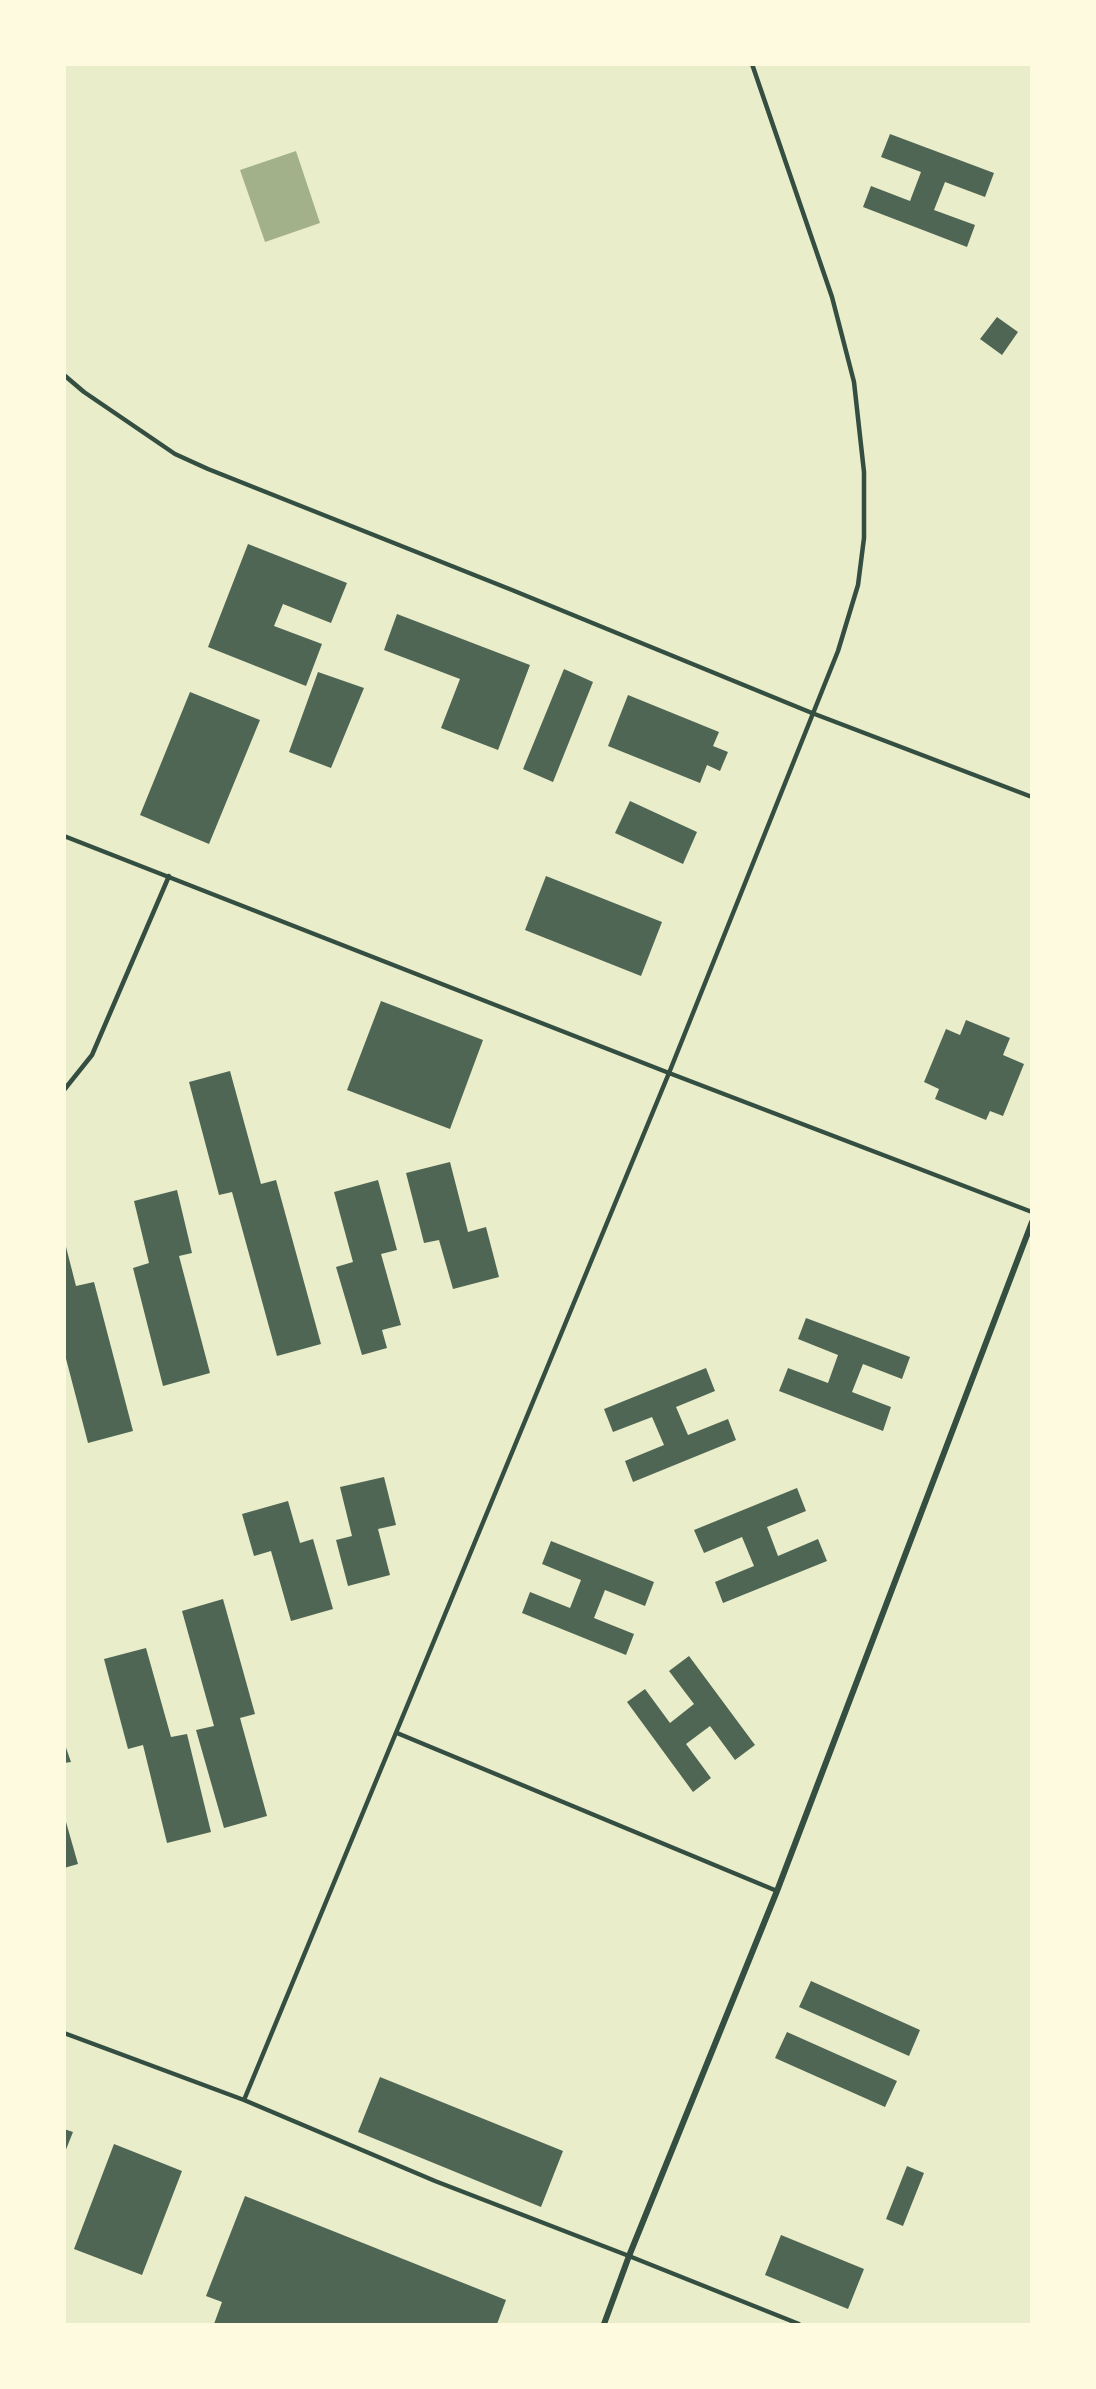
<!DOCTYPE html>
<style>
body{margin:0}
#map{position:relative;width:1096px;height:2389px;overflow:hidden;background:#e9edc9;font-family:"PT Sans",sans-serif}
canvas{display:block}
.frame{position:absolute;inset:0;border:66px solid #fefae0;pointer-events:none}
</style>
<div id="map">
<canvas width="1096" height="2389"></canvas>
<div class="frame"></div>
</div>
<script>
const ctx = document.querySelector('canvas').getContext('2d');
ctx.lineJoin = 'round';
function fillPath(path, color) { ctx.fillStyle = color; ctx.fill(path, 'evenodd'); }
const shape = rows => new Path2D(rows.map(r => 'M' + r).join(''));
function stroke(path, color, width, dash) { ctx.strokeStyle = color; ctx.lineWidth = width; ctx.lineCap = dash ? 'butt' : 'round'; ctx.setLineDash(dash || []); ctx.stroke(path); }
const water = shape([
 [296,151,320,223,265,242,240,170]
]);
const building = shape([
 [890,134,994,173,985,197,945,182,934,210,975,225,967,247,863,207,871,186,910,201,921,172,881,157],
 [997,317,1018,332,1002,355,980,339],
 [248,544,347,583,331,623,283,604,274,626,322,644,306,686,208,647],
 [397,614,530,665,498,750,441,728,460,679,384,650],
 [564,669,593,682,553,782,523,769],
 [318,672,364,688,331,768,289,752],
 [190,692,260,720,209,844,140,815],
 [628,695,719,732,713,746,728,752,720,771,707,765,700,783,608,746],
 [630,801,697,832,683,864,615,833],
 [546,876,662,922,641,976,525,930],
 [381,1001,483,1040,450,1129,347,1090],
 [966,1020,1010,1038,1003,1055,1024,1064,1003,1116,990,1111,986,1120,935,1099,939,1089,924,1082,946,1029,960,1035],
 [230,1071,261,1184,276,1180,321,1344,277,1356,232,1192,219,1195,189,1082],
 [450,1162,468,1232,486,1227,499,1277,453,1289,439,1240,424,1243,406,1173],
 [378,1180,397,1250,381,1254,401,1325,382,1330,387,1348,362,1355,336,1267,353,1262,334,1192],
 [177,1190,192,1253,179,1256,210,1373,163,1386,133,1268,149,1263,134,1201],
 [65,1243,76,1286,94,1282,133,1431,88,1443,64,1351],
 [806,1318,910,1357,902,1379,863,1364,852,1392,891,1407,883,1431,779,1391,788,1368,828,1383,838,1355,798,1339],
 [706,1368,715,1391,676,1407,688,1435,728,1419,736,1440,633,1482,625,1461,664,1445,652,1417,613,1432,604,1409],
 [384,1477,396,1525,378,1529,390,1575,348,1586,336,1540,352,1536,340,1487],
 [797,1488,806,1511,767,1527,778,1556,818,1539,827,1561,723,1603,715,1582,754,1566,742,1537,704,1553,694,1530],
 [288,1501,300,1543,313,1539,333,1609,291,1621,271,1551,254,1556,242,1514],
 [551,1541,654,1582,645,1606,605,1590,594,1618,634,1634,626,1655,522,1613,530,1592,570,1608,581,1580,542,1564],
 [223,1599,255,1714,240,1718,267,1816,224,1828,196,1730,214,1726,182,1611],
 [146,1648,171,1737,187,1734,211,1832,167,1843,143,1745,128,1749,104,1659],
 [689,1656,755,1745,735,1760,710,1726,686,1744,711,1778,693,1792,627,1702,645,1689,670,1723,694,1704,669,1671],
 [64,1742,71,1762,64,1763],
 [64,1815,78,1864,64,1868],
 [811,1981,920,2030,909,2056,799,2007],
 [787,2032,897,2081,885,2107,775,2058],
 [380,2077,563,2151,541,2207,358,2132],
 [64,2129,73,2132,65,2152,64,2152],
 [114,2144,182,2171,142,2275,74,2249],
 [907,2166,924,2173,903,2226,886,2219],
 [245,2196,506,2300,497,2324,214,2324,222,2302,206,2296],
 [781,2235,864,2269,848,2309,765,2275]
]);
const service = shape([
 [64,375,84,392,175,454,208,469,512,590,812,713,1032,797],
 [64,836,669,1073,1032,1212],
 [64,1090,92,1055,169,876],
 [397,1733,777,1891],
 [64,2033,244,2100,435,2181,629,2256,799,2324],
 [244,2100,669,1073,838,651,858,585,864,538,864,472,854,382,832,297,752,64]
]);
const minor = shape([
 [604,2324,629,2256,777,1891,1032,1222]
]);
fillPath(water, '#a3b18a');
fillPath(building, '#4f6655');
stroke(service, '#344e41', 4.5);
stroke(minor, '#344e41', 6);
</script>
